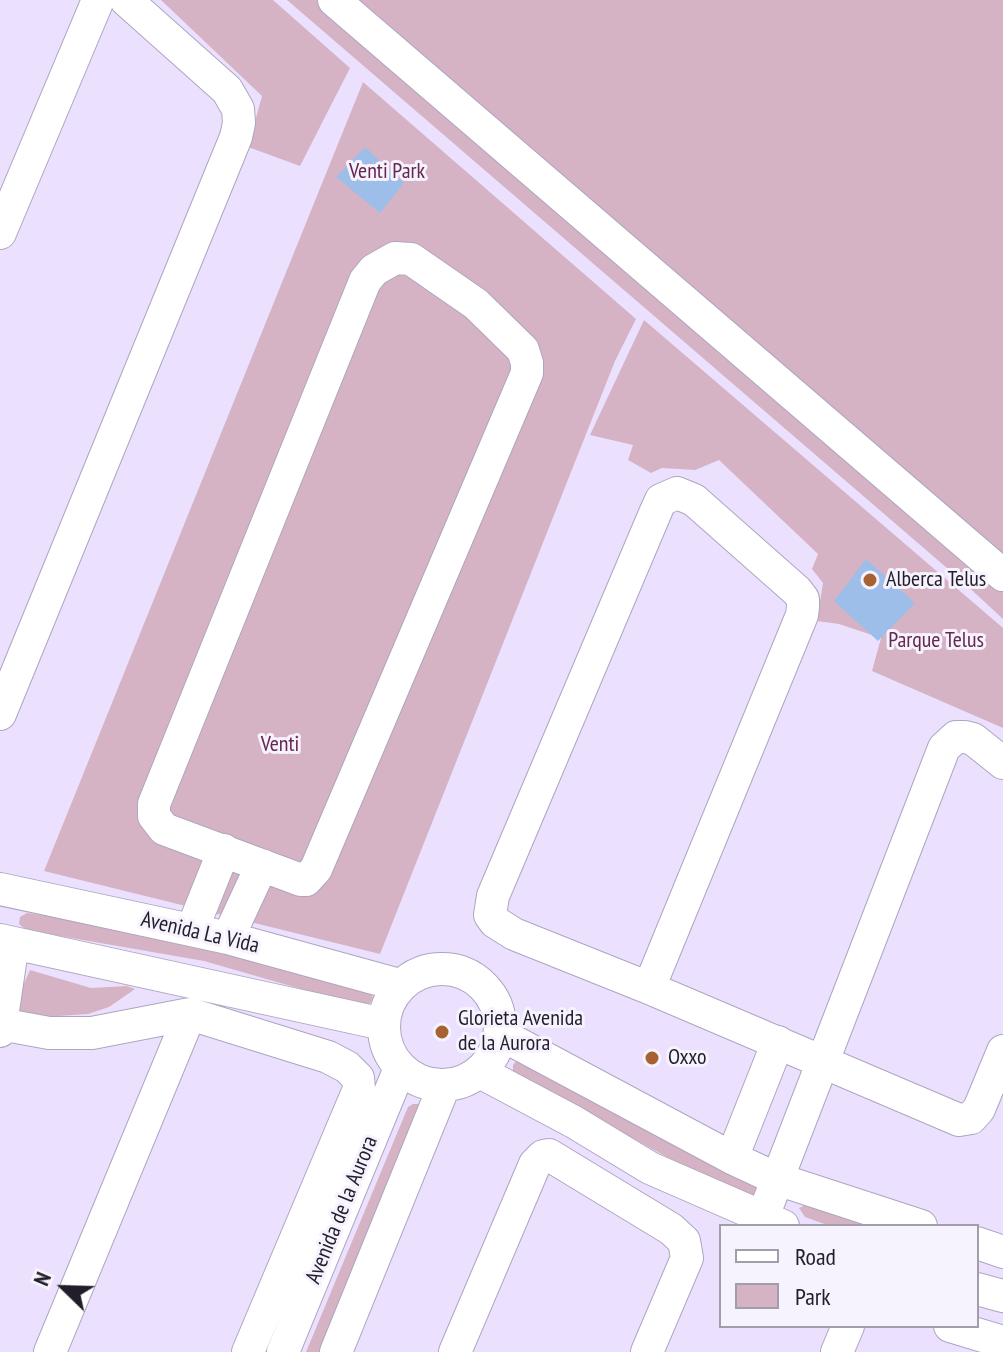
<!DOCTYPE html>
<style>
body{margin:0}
#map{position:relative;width:1003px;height:1352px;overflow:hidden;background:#ebe1fe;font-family:"PT Sans Narrow",sans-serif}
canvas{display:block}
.legend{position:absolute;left:719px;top:1224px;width:260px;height:104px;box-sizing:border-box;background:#f6f2fe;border:2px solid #a19da9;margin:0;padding:10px 14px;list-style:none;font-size:24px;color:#221e29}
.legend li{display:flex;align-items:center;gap:16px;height:40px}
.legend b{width:40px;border:2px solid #a19da9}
.north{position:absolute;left:24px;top:1248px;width:80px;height:80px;-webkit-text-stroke:6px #f6f2fe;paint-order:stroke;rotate:293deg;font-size:22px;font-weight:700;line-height:32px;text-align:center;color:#221e29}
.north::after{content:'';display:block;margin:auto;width:28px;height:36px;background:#221e29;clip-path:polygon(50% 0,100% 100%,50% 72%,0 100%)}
</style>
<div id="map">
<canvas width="1003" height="1352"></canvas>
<ul class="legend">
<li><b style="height:10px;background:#fff"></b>Road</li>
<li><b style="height:22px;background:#d5b3c4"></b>Park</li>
</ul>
<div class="north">N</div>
</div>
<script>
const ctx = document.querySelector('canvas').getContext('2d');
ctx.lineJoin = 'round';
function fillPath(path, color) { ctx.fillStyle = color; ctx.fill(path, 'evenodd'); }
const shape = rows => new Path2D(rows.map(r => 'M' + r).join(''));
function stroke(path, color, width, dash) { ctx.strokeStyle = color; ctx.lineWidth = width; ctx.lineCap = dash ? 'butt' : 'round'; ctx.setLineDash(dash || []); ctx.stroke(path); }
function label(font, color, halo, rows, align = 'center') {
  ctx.font = font + ' "PT Sans Narrow",sans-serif'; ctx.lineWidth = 6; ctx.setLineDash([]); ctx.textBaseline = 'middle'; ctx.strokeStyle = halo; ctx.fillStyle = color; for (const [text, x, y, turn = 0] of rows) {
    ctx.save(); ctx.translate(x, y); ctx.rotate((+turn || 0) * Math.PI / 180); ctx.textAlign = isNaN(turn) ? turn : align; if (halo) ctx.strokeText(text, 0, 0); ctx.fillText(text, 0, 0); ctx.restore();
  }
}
const green = shape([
 [161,0,273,0,350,68,300,166,248,147,262,96],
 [287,0,1003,0,1003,619,962,581],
 [363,82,636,319,615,361,380,954,44,871],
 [644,320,1003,628,1003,728,872,671,881,638,839,624,817,621,823,583,812,569,818,554,719,460,695,470,662,468,651,473,628,460,633,445,590,435],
 [27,913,187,937,369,987,373,998,367,1008,204,961,37,932,25,929,19,924,20,917],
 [30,970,91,988,127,986,135,989,109,1007,88,1014,43,1017,12,1011],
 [518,1059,757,1181,756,1195,746,1200,522,1078,513,1071,513,1065],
 [413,1104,418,1104,423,1109,327,1352,306,1352,408,1107],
 [809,1203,870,1226,830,1226,805,1217,799,1208]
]);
const water = shape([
 [365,147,404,183,380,213,336,177],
 [866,559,915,603,878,641,834,601]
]);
const street = shape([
 [334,0,1003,575],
 [0,233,98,0],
 [395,258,411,259,476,304,523,350,527,363,527,373,316,869,306,880,301,880,164,829,154,816,154,804,365,281,374,270,395,258],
 [0,714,236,137,239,123,238,109,227,90,126,0],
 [0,889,228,938,399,985],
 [192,930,224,850],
 [228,938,262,865],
 [0,940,383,1024],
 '384 1027a58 58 0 1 1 116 0a58 58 0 1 1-116 0Z',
 [649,988,802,615,803,607,803,599,797,591,694,500,677,493,661,500,656,511,493,896,490,915,495,922,514,934,649,988,959,1120,971,1118,979,1109,1003,1051],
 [0,1024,49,1033,92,1033,190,1014,328,1057,347,1067,358,1078,359,1089,248,1352],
 [0,1031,13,943],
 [500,1034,732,1158,777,1179,921,1226],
 [480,1072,574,1122,650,1168,783,1226],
 [732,1158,778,1042],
 [762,1219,944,748,956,737,965,737,973,739,1003,763],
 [977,1243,1003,1252],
 [977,1289,1003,1296],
 [950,1326,1003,1342],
 [50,1352,190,1014],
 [283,1352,400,1068],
 [336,1352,444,1086],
 [455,1352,535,1164,543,1156,549,1155,671,1229,684,1241,687,1258,647,1352],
 [837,1352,848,1326]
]);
const markers = [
 [870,580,8,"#a66233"],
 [442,1032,8,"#a66233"],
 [652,1058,8,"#a66233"]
];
const parkNames = [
 ["Venti Park",387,172],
 ["Parque Telus",936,641],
 ["Venti",280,745]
];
const poiNames = [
 ["Alberca Telus",886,580],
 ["Glorieta Avenida",458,1019],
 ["de la Aurora",458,1044],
 ["Oxxo",668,1058]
];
const streetNames = [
 ["Avenida La Vida",200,933,13],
 ["Avenida de la Aurora",342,1210,-68]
];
fillPath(green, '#d5b3c4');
fillPath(water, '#9dbee9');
stroke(street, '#aea5c0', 34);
stroke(street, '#fff', 32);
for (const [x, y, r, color] of markers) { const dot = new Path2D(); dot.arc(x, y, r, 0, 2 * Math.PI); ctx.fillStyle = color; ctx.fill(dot); stroke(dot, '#f6f2fe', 3); }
label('22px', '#66274d', '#f6f2fe', parkNames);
label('22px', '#221e29', '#f6f2fe', poiNames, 'left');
label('22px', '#221e29', '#f6f2fe', streetNames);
</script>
